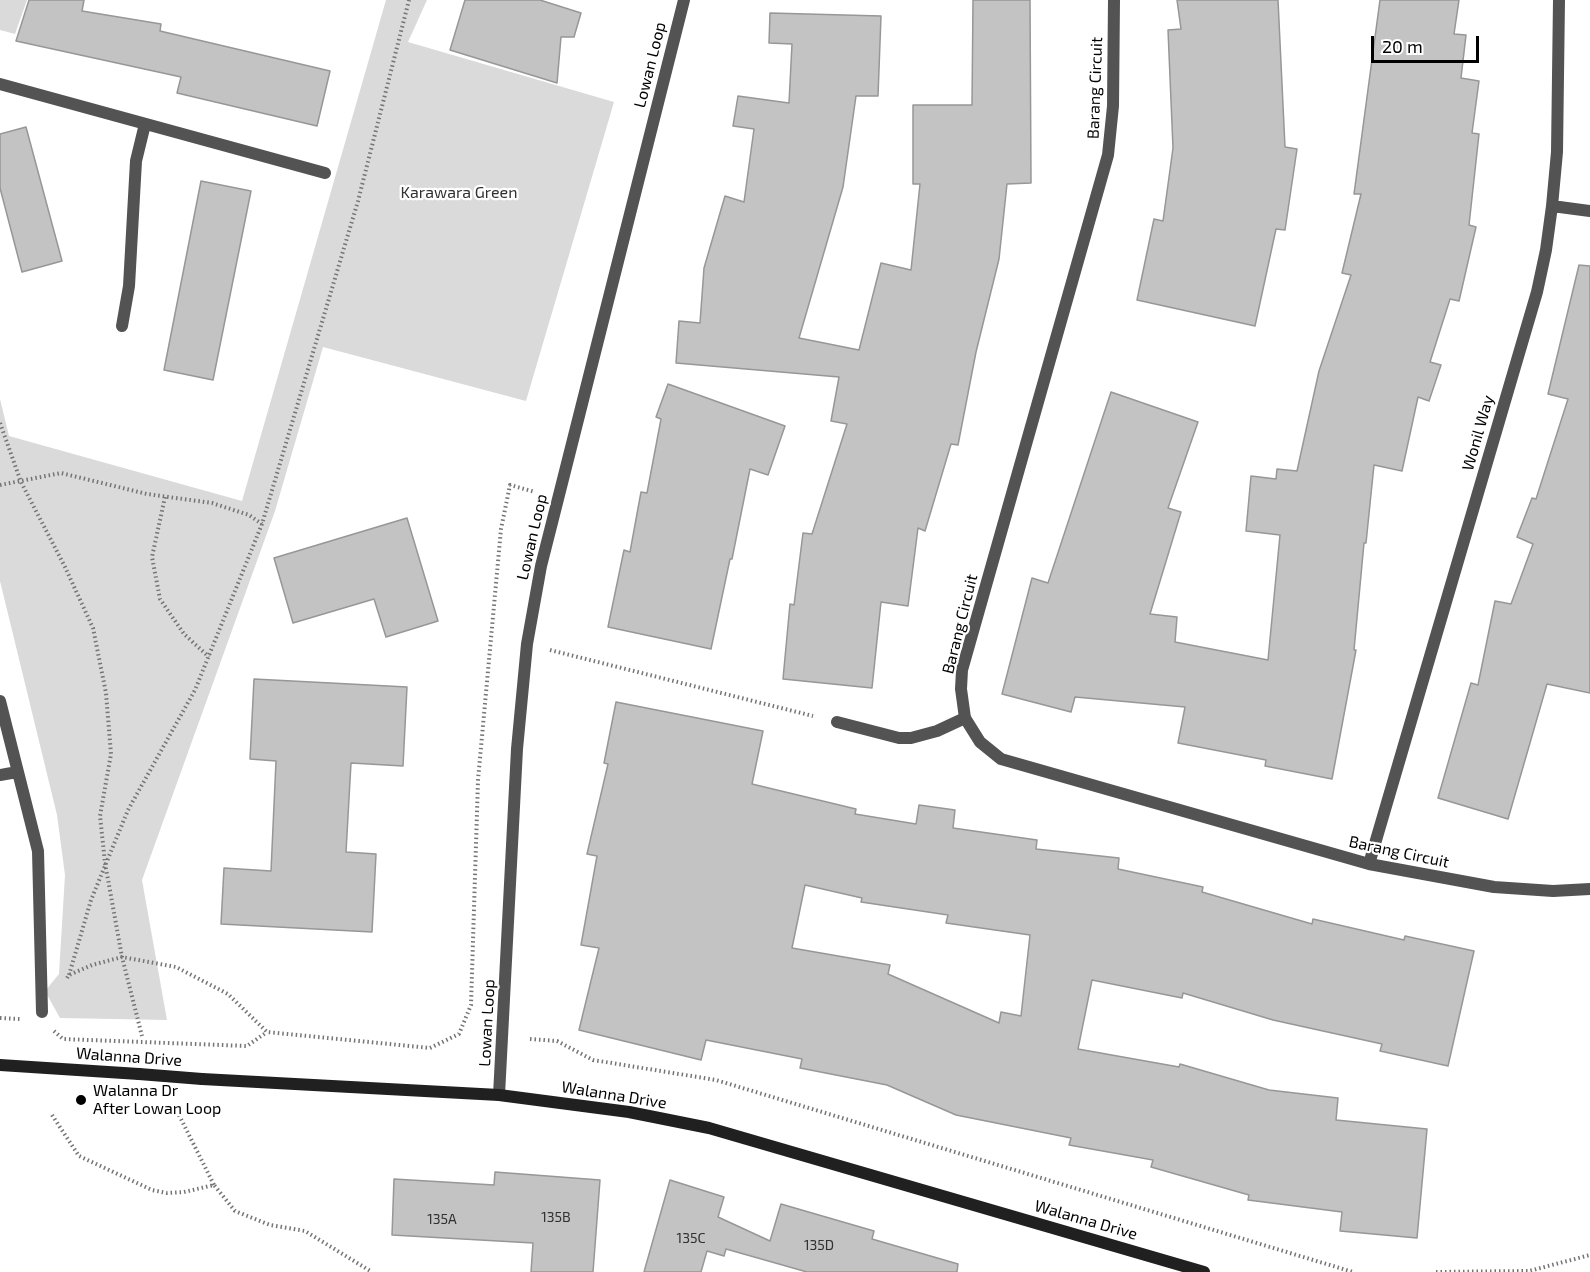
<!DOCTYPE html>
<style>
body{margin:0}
#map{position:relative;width:1590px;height:1272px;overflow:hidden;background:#fff;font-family:"Exo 2",sans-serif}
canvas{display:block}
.scale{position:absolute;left:1371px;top:36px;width:108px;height:27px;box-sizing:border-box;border:3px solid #000;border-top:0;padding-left:8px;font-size:18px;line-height:21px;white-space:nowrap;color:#000;-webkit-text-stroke:4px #fff;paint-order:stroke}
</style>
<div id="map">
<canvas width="1590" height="1272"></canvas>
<div class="scale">20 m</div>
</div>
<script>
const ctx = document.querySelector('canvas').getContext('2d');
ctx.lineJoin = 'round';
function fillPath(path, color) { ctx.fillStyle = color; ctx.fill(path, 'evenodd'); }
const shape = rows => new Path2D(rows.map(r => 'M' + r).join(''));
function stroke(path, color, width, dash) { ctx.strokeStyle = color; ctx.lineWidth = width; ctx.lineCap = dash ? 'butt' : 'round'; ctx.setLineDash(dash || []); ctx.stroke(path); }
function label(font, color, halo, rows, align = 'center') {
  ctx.font = font + ' "Exo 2",sans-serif'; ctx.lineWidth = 4.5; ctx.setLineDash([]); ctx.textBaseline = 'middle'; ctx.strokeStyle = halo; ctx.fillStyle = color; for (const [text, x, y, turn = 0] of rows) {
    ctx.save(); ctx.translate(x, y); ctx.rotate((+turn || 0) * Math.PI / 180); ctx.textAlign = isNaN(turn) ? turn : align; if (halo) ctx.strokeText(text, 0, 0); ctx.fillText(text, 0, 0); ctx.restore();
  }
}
const green = shape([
 [0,0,27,0,15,34,0,30],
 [386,0,427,0,408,42,614,102,526,401,323,347,275,511,142,880,167,1020,60,1018,45,991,59,974,65,875,57,815,0,581,0,399,9,436,242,501]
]);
const building = shape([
 [29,0,84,0,82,11,161,24,160,31,330,71,317,126,177,93,181,77,16,41,29,0],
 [465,0,540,0,581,13,574,37,561,37,557,83,450,50,465,0],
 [973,0,1030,0,1031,183,1007,184,999,259,976,352,958,445,951,444,925,531,918,528,908,606,881,602,872,688,783,679,790,604,794,605,803,533,812,534,847,424,831,421,839,377,676,363,679,321,700,323,704,268,725,196,744,202,754,129,733,126,738,96,789,103,792,44,769,43,770,13,881,16,878,96,856,96,843,187,799,338,859,350,881,263,911,270,920,184,913,184,913,105,972,105,973,0],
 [1177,0,1278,0,1285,147,1297,149,1285,230,1276,229,1255,326,1137,300,1154,219,1163,221,1173,148,1168,30,1181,29,1177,0],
 [1380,0,1459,0,1454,34,1466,35,1461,78,1479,81,1472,133,1479,134,1469,225,1476,227,1459,301,1450,299,1430,362,1441,365,1429,401,1418,397,1402,471,1374,465,1366,543,1364,543,1354,650,1356,650,1332,779,1265,766,1266,760,1178,743,1185,707,1075,697,1071,712,1002,694,1032,578,1048,583,1111,392,1198,422,1168,508,1181,512,1150,614,1177,617,1175,642,1268,660,1280,535,1246,531,1251,476,1276,479,1277,469,1297,471,1319,371,1351,275,1342,273,1361,194,1354,194,1380,0],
 [26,127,62,261,22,272,0,188,0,134,26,127],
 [201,181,251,191,213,380,164,370,201,181],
 [1579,265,1590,266,1590,693,1547,684,1508,819,1438,798,1471,683,1478,685,1495,601,1511,604,1533,544,1517,537,1532,498,1536,499,1568,399,1548,394,1579,265],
 [668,384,785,426,768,475,750,469,732,559,730,559,711,649,608,627,624,550,630,552,641,492,647,493,661,419,656,417,668,384],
 [407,518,438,621,386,637,374,599,293,623,274,558,407,518],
 [254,679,407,687,403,766,351,763,346,852,376,854,372,932,221,924,224,868,271,871,276,761,250,759,254,679],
 [616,702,763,731,752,784,856,809,855,814,916,824,919,805,955,810,953,828,1037,840,1036,849,1119,858,1118,869,1203,887,1202,892,1312,924,1313,919,1404,940,1405,936,1474,951,1448,1066,1380,1051,1382,1044,1273,1020,1183,993,1182,998,1092,980,1078,1049,1179,1067,1180,1064,1269,1090,1338,1098,1336,1120,1427,1129,1417,1238,1340,1231,1342,1212,1248,1200,1249,1195,1151,1167,1153,1160,1069,1145,1071,1138,956,1115,887,1085,800,1068,802,1059,706,1040,701,1060,579,1030,599,948,581,945,597,856,587,854,608,764,604,763,616,702],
 [805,885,862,898,861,902,948,915,946,923,1030,935,1021,1016,1001,1012,999,1023,888,974,890,965,792,948,805,885],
 [495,1172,600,1180,593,1272,531,1272,533,1243,392,1235,394,1179,494,1185,495,1172],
 [670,1180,724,1197,718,1217,770,1241,781,1204,874,1231,872,1239,958,1264,957,1272,807,1272,726,1249,724,1256,707,1251,701,1272,644,1272,670,1180]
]);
const path = shape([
 [0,423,21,482,65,567,93,628,106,693,111,754,100,816,105,863,122,957,142,1036],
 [0,485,61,473,147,494,212,503,249,515,262,524],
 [165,497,152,557,160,599,184,634,209,657],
 [550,650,813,716],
 [69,975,91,900,128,810,195,690,262,524,358,201,409,0],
 [67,978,69,975,92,965,122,957,176,967,228,994,267,1032,430,1048,459,1034,471,1005,478,780,501,529,510,485,535,492],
 [0,1018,20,1019],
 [54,1031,63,1039,247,1046,267,1032],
 [530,1039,557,1041,593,1060,716,1080,1353,1272],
 [177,1111,214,1185],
 [52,1115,79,1156,152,1190,167,1193,184,1192,214,1185,235,1211,270,1225,305,1231,372,1272],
 [1436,1272,1529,1271,1590,1255]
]);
const lane = shape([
 [0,84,325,173],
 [122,326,129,286,136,161,145,124],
 [0,701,38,851,42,1012],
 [837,722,899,738,911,738,937,731,965,718],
 [0,775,17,772]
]);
const street = shape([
 [1114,0,1113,106,1108,155,962,670,961,689,965,718,980,742,1001,759,1369,864,1494,887,1553,891,1590,889],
 [1552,206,1590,211],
 [1369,864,1537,292,1546,250,1552,206,1557,152,1559,0],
 [499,1095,517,749,527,644,541,566,558,499,684,0]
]);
const secondary = shape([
 [0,1065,139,1074],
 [202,1079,499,1095,629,1112,709,1128,1204,1272]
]);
const secondaryBridge = shape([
 [139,1074,202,1079]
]);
const markers = [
 [81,1100,6,"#000"]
];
const numberNames = [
 ["135B",556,1217],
 ["135A",442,1219],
 ["135C",691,1238],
 ["135D",819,1245]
];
const streetNames = [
 ["Lowan Loop",650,65,-76],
 ["Barang Circuit",1095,88,-88],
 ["Wonil Way",1478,433,-74],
 ["Lowan Loop",532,537,-77],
 ["Barang Circuit",960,624,-76],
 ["Barang Circuit",1399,852,12],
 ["Lowan Loop",487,1023,-87],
 ["Walanna Drive",129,1057,4],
 ["Walanna Drive",614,1095,9],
 ["Walanna Drive",1086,1220,16]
];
const parkNames = [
 ["Karawara Green",459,193]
];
const poiNames = [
 ["Walanna Dr",93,1091],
 ["After Lowan Loop",93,1109]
];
fillPath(green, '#dadada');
fillPath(building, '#c3c3c3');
stroke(building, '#979797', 1.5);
stroke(path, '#757575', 4, [1.5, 3]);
stroke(lane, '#535353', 12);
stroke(street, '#535353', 12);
stroke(secondary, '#202020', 12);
stroke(secondaryBridge, '#202020', 12);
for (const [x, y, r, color] of markers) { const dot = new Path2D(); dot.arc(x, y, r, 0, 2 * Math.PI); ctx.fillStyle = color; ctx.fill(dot); stroke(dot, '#fff', 2); }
label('14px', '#313131', null, numberNames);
label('16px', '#000', '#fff', streetNames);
label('16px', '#313131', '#fff', parkNames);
label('16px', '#000', '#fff', poiNames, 'left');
</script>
